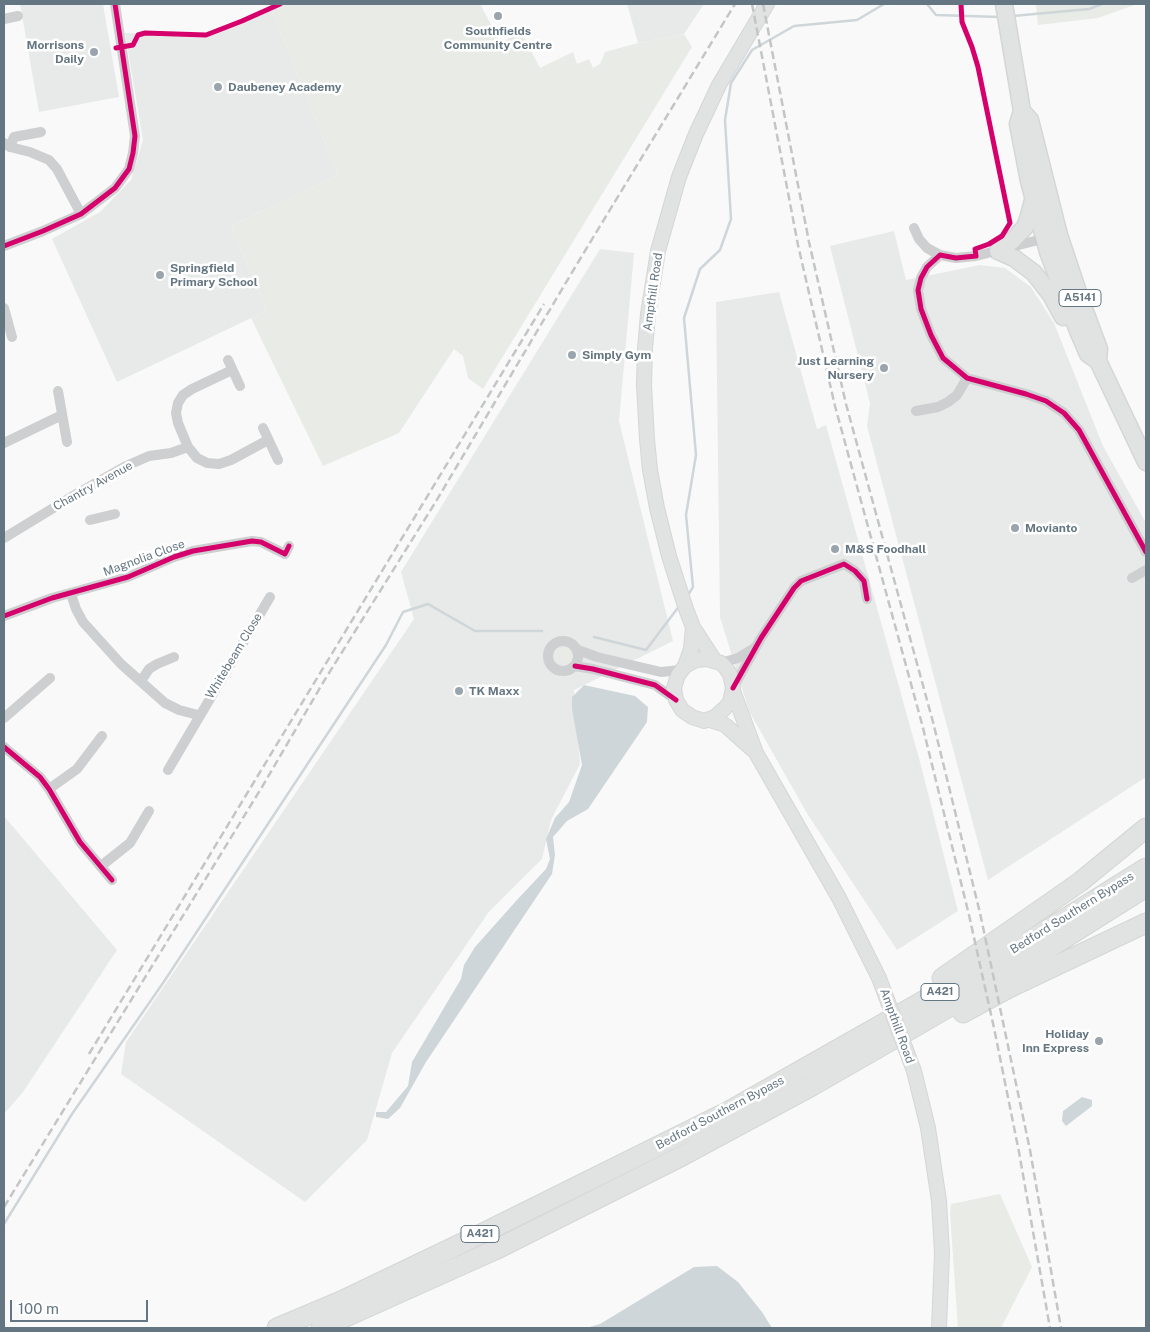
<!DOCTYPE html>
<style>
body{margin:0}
#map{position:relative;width:1150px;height:1332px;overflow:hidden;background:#f9f9f9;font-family:"Public Sans",sans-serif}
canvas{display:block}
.frame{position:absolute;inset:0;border:5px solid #657683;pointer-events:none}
.scale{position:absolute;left:10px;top:1300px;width:138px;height:22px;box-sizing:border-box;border:2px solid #657683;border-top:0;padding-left:6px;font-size:15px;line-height:18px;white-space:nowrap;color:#657683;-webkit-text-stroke:4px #fff;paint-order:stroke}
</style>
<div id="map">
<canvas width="1150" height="1332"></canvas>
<div class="frame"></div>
<div class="scale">100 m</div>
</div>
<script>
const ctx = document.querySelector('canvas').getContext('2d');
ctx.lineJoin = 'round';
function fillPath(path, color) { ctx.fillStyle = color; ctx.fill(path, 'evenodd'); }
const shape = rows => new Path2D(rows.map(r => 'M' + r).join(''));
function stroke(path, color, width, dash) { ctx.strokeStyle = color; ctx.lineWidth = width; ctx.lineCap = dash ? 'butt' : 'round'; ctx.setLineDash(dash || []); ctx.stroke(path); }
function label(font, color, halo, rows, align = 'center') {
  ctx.font = font + ' "Public Sans",sans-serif'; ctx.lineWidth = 5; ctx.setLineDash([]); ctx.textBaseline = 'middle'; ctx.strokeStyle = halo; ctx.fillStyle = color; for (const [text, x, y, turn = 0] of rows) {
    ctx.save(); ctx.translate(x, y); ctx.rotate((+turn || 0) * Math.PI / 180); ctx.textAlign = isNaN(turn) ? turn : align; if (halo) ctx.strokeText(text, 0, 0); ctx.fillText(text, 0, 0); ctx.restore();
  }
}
const built = shape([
 [20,4,103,4,119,97,39,112],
 [627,4,704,4,684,34,638,43],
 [270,7,338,175,231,226,266,311,117,382,52,239,100,212,131,180,143,140,125,33,206,35],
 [894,231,906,280,980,265,1005,268,1031,287,1054,323,1103,446,1146,523,1146,777,988,880,867,426,870,403,830,246],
 [600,249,634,253,619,421,673,641,574,690,580,764,551,820,542,859,488,913,392,1053,367,1140,305,1202,121,1074,126,1042,414,619,401,572],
 [779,292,817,429,826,425,920,762,958,911,897,950,808,815,749,711,720,617,716,302],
 [4,816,117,950,23,1092,4,1114]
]);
const green = shape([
 [277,4,480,4,501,43,521,31,540,68,573,52,577,64,589,59,593,68,600,64,605,52,638,43,684,34,692,47,483,389,468,378,463,356,454,349,399,433,323,466,251,318,266,311,231,226,338,175,270,7],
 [1036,4,1137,4,1098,18,1038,25],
 '559 655a9 9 0 1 1 18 0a9 9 0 1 1-18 0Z',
 [1000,1194,1032,1267,1001,1328,958,1328,950,1213,951,1204]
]);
const water = shape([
 [584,685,635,696,648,707,647,722,588,809,567,821,553,837,555,855,552,874,426,1062,400,1108,388,1119,376,1117,376,1112,386,1112,408,1086,412,1062,461,979,464,965,475,947,516,901,546,869,550,859,546,839,555,818,569,802,582,765,572,709,572,697],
 [1082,1097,1092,1100,1092,1106,1066,1126,1062,1121,1063,1111],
 [717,1266,738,1282,762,1312,772,1328,586,1328,600,1324,694,1267]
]);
const stream = shape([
 [927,4,936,15,1000,17],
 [1013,16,1089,9,1102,4],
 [688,595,693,587,686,515,696,455,684,318,700,269,720,250,731,219,725,120,731,83,752,50,794,26,857,20,884,4],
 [594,637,646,650,680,605],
 [4,1224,72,1114,163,983,386,645,403,612,428,604,475,631,542,631]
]);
const street = shape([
 [4,19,18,16],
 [4,143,10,147,30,152,49,160,57,169,81,214],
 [10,147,14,137,41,132],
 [914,228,919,239,927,248,940,255,956,258,976,256,1050,237],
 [4,246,43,231,81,214,115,188,129,169,133,153,135,136,115,4],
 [940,255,927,267,921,278,918,290,921,309,931,335,943,358,967,378,1026,394,1046,401,1064,413,1079,430,1146,552],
 [4,308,12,337],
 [228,360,240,386],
 [232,370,192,389,183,395,178,403,176,413,178,423,188,447,197,458,207,463,219,464,231,460,268,440],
 [58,391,67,442],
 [916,411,938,407,948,402,957,395,967,378],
 [263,428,278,460],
 [4,443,62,415],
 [90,520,115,514],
 [4,538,78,493,124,467,149,456,171,453,188,447],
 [1132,578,1146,570],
 [71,594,76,609,83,622,121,664,165,703,179,710,198,715],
 [4,616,52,598,128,577,174,557,193,551,252,541,261,542,285,554,289,546],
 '548 656a15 15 0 1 1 30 0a15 15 0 1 1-30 0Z',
 [578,650,597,657,661,672,681,670],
 [721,663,738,658,756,647],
 [575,666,593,669,655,685,676,700],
 [141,681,149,669,157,664,174,657],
 [733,688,761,638,794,588,801,581,844,564,855,571,864,581,867,599],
 [4,718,50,678],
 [4,747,40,777,49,789,80,842,112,880],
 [168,770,270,597],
 [49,789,77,769,102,736],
 [101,866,130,843,149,811]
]);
const secondary = shape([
 [707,659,721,663,725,667,730,674,733,688,730,702,725,708,715,717,704,721,692,717,682,710,676,700,674,688,678,675,685,666,696,660,707,659],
 [715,661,693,627,686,609,669,556,657,508,650,470,647,439,644,385,645,349,648,314,658,251,679,177,696,134,719,85,767,4],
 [685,666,691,649,693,627],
 [733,691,756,753,839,898,879,978],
 [710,720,725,725,752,749],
 [914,1071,928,1128,939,1201,942,1253,939,1328]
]);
const primary = shape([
 [1004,4,1022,111,1018,124,1029,181,1048,252,1078,331,1088,354,1098,361,1146,462],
 [1022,111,1030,120,1059,235,1080,298,1099,349,1098,361],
 [998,251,1014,258,1034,273,1051,295,1063,317],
 [998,251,1012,241,1025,227,1029,216,1033,200]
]);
const highway = shape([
 [942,978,1080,882,1146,828],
 [963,1013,1009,988,1146,923],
 [277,1328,341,1301,483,1233,729,1111,1029,941,1146,868],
 [321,1328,495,1250,684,1155,812,1086,920,1024,1046,950,1146,887]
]);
const rail = shape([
 [752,4,798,245,835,406,922,724,969,915,994,1028,1019,1152,1050,1328],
 [763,4,809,242,846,404,933,722,980,913,1030,1150,1061,1328],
 [89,1054,544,304],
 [4,1207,262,787,324,681,435,503,577,264,735,4]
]);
const secondaryBridge = shape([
 [879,978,914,1071]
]);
const cycleway = shape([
 [961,4,962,22,972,47,978,67,1010,223,1002,236,989,244,975,249,976,256,956,258,940,255,927,267,921,278,918,290,921,309,931,335,943,358,967,378,1026,394,1046,401,1064,413,1079,430,1146,552],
 [116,48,133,45,138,35,145,33,206,35,242,21,280,4],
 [4,246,43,231,81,214,115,188,129,169,133,153,135,136,115,4],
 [4,616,52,598,128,577,174,557,193,551,252,541,261,542,285,554,289,546],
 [575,666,593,669,655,685,676,700],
 [733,688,761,638,794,588,801,581,844,564,855,571,864,581,867,599],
 [4,747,40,777,49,789,80,842,112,880]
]);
const markers = [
 [498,16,5,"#99a4ac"],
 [94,52,5,"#99a4ac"],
 [218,87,5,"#99a4ac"],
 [160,275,5,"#99a4ac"],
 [572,355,5,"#99a4ac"],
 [884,368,5,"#99a4ac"],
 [1015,528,5,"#99a4ac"],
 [835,549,5,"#99a4ac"],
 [459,691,5,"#99a4ac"],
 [1099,1041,5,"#99a4ac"]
];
const shields = [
 [1080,298,42],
 [940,992,38],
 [480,1234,38]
];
const shieldNames = [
 ["A5141",1080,298],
 ["A421",940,992],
 ["A421",480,1234]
];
const poiNames = [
 ["Southfields",498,31,"center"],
 ["Community Centre",498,45,"center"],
 ["Morrisons",84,45,"right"],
 ["Daily",84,59,"right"],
 ["Daubeney Academy",228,87],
 ["Springfield",170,268],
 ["Primary School",170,282],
 ["Simply Gym",582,355],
 ["Just Learning",874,361,"right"],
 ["Nursery",874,375,"right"],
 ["Movianto",1025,528],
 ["M&S Foodhall",845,549],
 ["TK Maxx",469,691],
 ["Holiday",1089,1034,"right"],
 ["Inn Express",1089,1048,"right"]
];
const streetNames = [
 ["Ampthill Road",653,292,-82],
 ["Chantry Avenue",93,486,-29],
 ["Magnolia Close",144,558,-20],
 ["Whitebeam Close",234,656,-59],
 ["Bedford Southern Bypass",1072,913,-32],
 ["Ampthill Road",897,1026,70],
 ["Bedford Southern Bypass",720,1113,-28]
];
fillPath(built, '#e8e9e9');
fillPath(green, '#e8ebe6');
fillPath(water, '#ced6d9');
stroke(stream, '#ced6d9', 2.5);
stroke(secondary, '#d5d6d7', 16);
stroke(primary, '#d5d6d7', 19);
stroke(highway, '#d5d6d6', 21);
stroke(street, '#cecfd0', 10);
stroke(secondary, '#e1e2e2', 14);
stroke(primary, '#e1e2e2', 16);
stroke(highway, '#e1e2e2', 19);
stroke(rail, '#c3c5c6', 2.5, [8, 4]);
stroke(secondaryBridge, '#d5d6d7', 16, []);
stroke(secondaryBridge, '#e1e2e2', 14);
stroke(cycleway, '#d6006c', 5);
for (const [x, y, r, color] of markers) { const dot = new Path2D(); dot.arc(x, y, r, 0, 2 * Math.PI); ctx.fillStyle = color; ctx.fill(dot); stroke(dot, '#fff', 2); }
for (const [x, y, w] of shields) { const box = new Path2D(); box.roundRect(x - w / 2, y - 8.5, w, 17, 4); ctx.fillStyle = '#fff'; ctx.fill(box); stroke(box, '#657683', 1); }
label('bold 11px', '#657683', null, shieldNames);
label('bold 12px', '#657683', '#fff', poiNames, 'left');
label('12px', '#657683', '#fff', streetNames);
</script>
